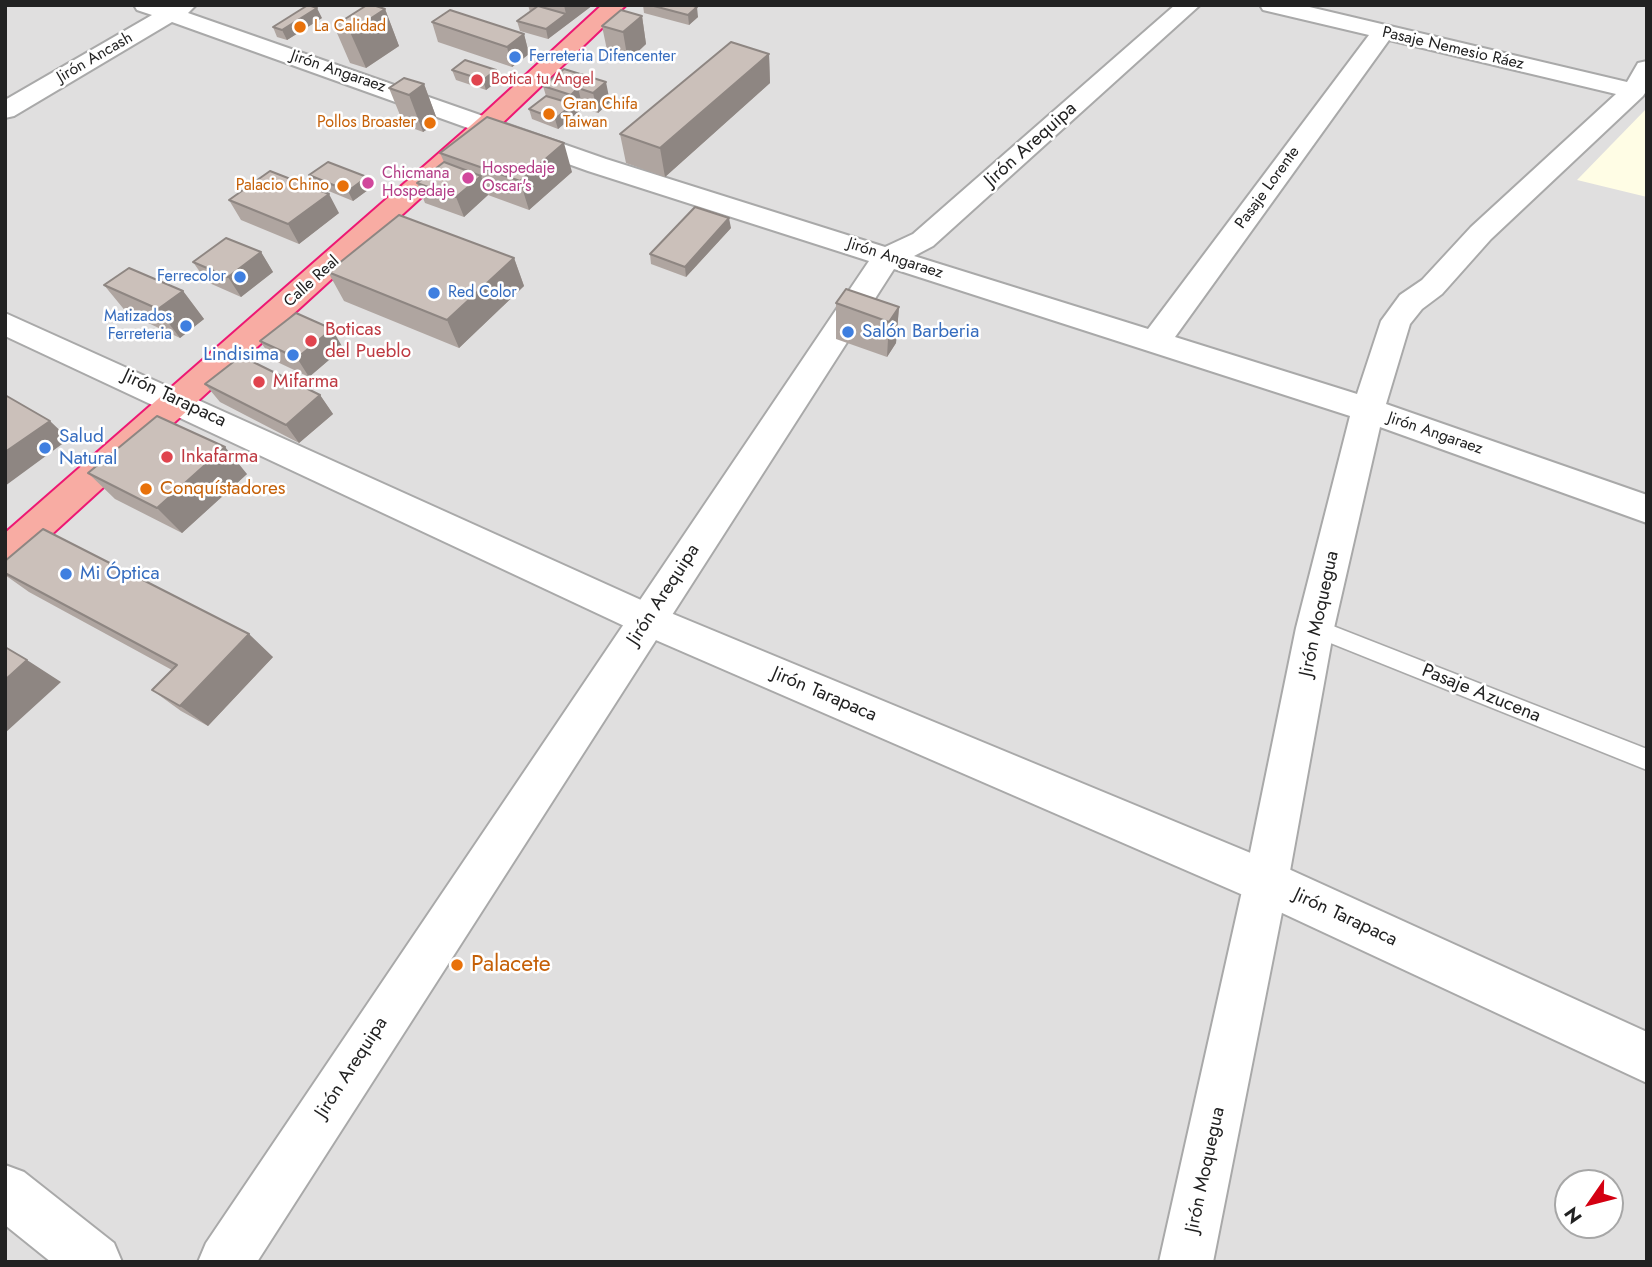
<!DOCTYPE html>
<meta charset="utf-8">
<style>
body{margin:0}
#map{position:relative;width:1652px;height:1267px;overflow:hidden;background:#f3eee8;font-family:Jost,sans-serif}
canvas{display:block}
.frame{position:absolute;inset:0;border:7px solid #222;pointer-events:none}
.north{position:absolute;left:1554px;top:1169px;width:70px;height:70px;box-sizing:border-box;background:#fff;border:2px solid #a7a7a7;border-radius:50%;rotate:235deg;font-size:19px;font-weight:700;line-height:28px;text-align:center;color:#222}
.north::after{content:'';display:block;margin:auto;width:24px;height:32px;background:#d40012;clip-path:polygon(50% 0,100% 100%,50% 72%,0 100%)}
</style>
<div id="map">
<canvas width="1652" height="1267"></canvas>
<div class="frame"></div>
<div class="north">N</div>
</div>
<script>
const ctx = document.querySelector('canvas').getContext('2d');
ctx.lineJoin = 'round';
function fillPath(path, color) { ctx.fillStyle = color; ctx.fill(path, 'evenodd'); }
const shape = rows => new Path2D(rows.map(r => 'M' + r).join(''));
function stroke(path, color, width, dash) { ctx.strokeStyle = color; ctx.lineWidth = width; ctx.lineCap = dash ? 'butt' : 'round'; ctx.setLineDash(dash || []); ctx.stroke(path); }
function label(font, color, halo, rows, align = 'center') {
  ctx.font = font + ' Jost,sans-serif'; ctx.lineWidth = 5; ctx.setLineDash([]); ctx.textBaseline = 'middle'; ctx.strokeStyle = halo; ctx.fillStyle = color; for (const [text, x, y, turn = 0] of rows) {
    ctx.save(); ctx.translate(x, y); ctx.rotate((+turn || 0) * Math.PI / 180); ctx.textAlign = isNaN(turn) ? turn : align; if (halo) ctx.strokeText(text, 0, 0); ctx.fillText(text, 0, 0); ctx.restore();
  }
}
const residential = shape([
 [5,5,1647,5,1647,1262,5,1262],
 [1568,1183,1610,1183,1610,1225,1568,1225]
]);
const education = shape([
 [1647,108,1647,197,1577,180]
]);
const service = shape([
 [1315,619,1647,749,1647,770,1308,634,1305,628,1308,622,1315,619]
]);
const minor = shape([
 [134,5,196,5,188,13,606,159,885,247,913,234,1175,5,1200,5,933,246,914,256,1148,329,1369,35,1263,10,1260,5,1301,5,1627,82,1638,63,1647,61,1647,90,1643,96,1491,239,1442,294,1422,309,1410,324,1386,404,1647,495,1647,523,1380,427,1334,628,1288,882,1213,1262,1159,1262,1244,882,1296,628,1350,416,894,269,257,1262,198,1262,206,1243,869,261,588,171,172,22,14,116,5,118,5,100,152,15,137,10,134,5],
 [1389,40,1616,94,1471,227,1422,280,1400,295,1381,321,1357,394,1175,337,1389,40],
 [5,1165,24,1172,114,1243,122,1262,51,1262,5,1225,5,1165]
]);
const tertiary = shape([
 [5,313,661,609,1282,866,1647,1032,1647,1083,1250,898,635,631,5,336,5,313]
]);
const trunk = shape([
 [602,5,626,5,496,129,18,565,5,570,5,533,478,119,602,5]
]);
const wall = shape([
 [528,5,593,5,548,39,520,31,517,21,530,12],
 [643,5,690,5,698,17,689,25,644,13],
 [385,9,399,46,366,68,350,63,334,26],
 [642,16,646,44,628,61,608,55,602,26],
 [322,18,287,40,277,37,273,27],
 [432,22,524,34,529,54,512,67,438,42],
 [769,54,770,83,665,177,626,163,620,134],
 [564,69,610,102,598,113,583,108,558,129,532,119,529,109,546,96,543,86],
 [452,70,499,80,486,90,456,80],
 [424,84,438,122,423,132,404,125,389,88],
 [440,153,572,172,529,210,488,195,464,217,425,203,417,183,444,162],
 [309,175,372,187,353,201,314,185],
 [229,200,339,213,299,244,241,220],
 [731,228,686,277,651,264,650,254],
 [261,252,273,272,241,297,207,282,193,262],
 [514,258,524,286,459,348,344,301,328,272],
 [104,285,183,291,204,319,180,338,127,313],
 [836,303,899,307,896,343,887,357,836,339],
 [260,341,343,348,309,377,273,360],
 [205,384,320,395,333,414,299,443,220,402],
 [88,473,247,474,182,533,115,499],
 [5,561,273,657,208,726,181,711,152,690,172,670,29,592,5,575]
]);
const shadedWall = shape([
 [564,5,593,5,548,39,546,29,566,14],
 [697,7,698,17,689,25,688,15],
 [317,8,322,18,287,40,282,30],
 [385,9,399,46,366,68,350,32],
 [642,16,646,44,628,61,623,32],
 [524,34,529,54,512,67,507,47],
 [769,54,770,83,665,177,660,148],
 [496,70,499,80,486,90,483,80],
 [606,82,610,102,598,113,593,93],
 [424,84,438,122,423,132,409,95],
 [578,88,583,108,558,129,555,119,573,104,571,95],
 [564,143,572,172,529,210,520,181],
 [481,176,488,195,464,217,456,197],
 [367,177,372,187,353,201,348,191],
 [329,194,339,213,299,244,288,224],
 [729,218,731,228,686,277,685,267],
 [261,252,273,272,241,297,228,277],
 [514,258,524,286,459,348,447,320],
 [183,291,204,319,180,338,158,309],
 [899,307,896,343,887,357,889,322],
 [332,329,343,348,309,377,297,358],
 [320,395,333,414,299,443,286,425],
 [50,421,69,439,5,486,5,452],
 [225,447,247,474,182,533,157,508],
 [249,634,273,657,208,726,180,706],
 [27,660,61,682,5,733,5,680]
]);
const building = shape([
 [308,5,317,8,282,30,273,27,308,5],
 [367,5,373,5,385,9,350,32,334,26,367,5],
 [650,5,690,5,697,7,688,15,650,5],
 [538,6,566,14,546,29,517,21,538,6],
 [450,10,524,34,507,47,432,22,450,10],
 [621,10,642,16,623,32,602,26,621,10],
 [731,42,769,54,660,148,620,134,731,42],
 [465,60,496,70,483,80,452,70,465,60],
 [564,69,606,82,593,93,578,88,571,95,543,86,564,69],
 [404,78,424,84,409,95,389,88,404,78],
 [546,96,573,104,555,119,529,109,546,96],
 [487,117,564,143,520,181,440,153,487,117],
 [328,162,367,177,348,191,309,175,328,162],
 [444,162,481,176,456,197,417,183,444,162],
 [270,171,329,194,288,224,229,200,270,171],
 [695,207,729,218,685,267,650,254,695,207],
 [399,215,514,258,447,320,328,272,399,215],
 [226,238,261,252,228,277,193,262,226,238],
 [129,268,183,291,158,309,104,285,129,268],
 [846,289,899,307,889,322,836,303,846,289],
 [296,313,332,329,297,358,260,341,296,313],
 [241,356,320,395,286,425,205,384,241,356],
 [5,395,50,421,5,452,5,395],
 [157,416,225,447,157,508,88,473,157,416],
 [43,529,249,634,180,706,152,690,177,665,5,573,5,561,43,529],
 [5,647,27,660,5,680,5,647]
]);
const markers = [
 [300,27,7,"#e8710a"],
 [515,57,7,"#3f7fe0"],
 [477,80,7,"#e0444e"],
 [549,114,7,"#e8710a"],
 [430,123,7,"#e8710a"],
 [468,178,7,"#d1479c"],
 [368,183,7,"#d1479c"],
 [343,186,7,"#e8710a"],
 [240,277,7,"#3f7fe0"],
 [434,293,7,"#3f7fe0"],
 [186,326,7,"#3f7fe0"],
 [848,332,7,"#3f7fe0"],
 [311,341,7,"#e0444e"],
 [293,355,7,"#3f7fe0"],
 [259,382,7,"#e0444e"],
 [45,448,7,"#3f7fe0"],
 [167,457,7,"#e0444e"],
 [146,489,7,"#e8710a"],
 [66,574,7,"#3f7fe0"],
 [457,965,7,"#e8710a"]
];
const farFoodnames = [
 ["La Calidad",314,27],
 ["Gran Chifa",563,105],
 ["Taiwan",563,123],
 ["Pollos Broaster",416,123,"right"],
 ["Palacio Chino",329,186,"right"]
];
const farStreetnames = [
 ["Pasaje Nemesio Ráez",1453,49,13],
 ["Jirón Ancash",95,58,-30],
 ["Jirón Angaraez",338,72,19],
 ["Pasaje Lorente",1268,188,-54],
 ["Jirón Angaraez",895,259,18],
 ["Calle Real",312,282,-42],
 ["Jirón Angaraez",1435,434,19]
];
const farShopnames = [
 ["Ferreteria Difencenter",529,57],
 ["Ferrecolor",226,277,"right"],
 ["Red Color",448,293],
 ["Matizados",172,317,"right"],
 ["Ferreteria",172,335,"right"]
];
const farHealthnames = [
 ["Botica tu Angel",491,80]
];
const farHotelnames = [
 ["Hospedaje",482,169],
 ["Oscar's",482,187],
 ["Chicmana",382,174],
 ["Hospedaje",382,192]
];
const streetNames = [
 ["Jirón Arequipa",1031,145,-42],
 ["Jirón Tarapaca",174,399,25],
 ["Jirón Arequipa",664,595,-57],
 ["Jirón Moquegua",1320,614,-78],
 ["Pasaje Azucena",1481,694,22],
 ["Jirón Tarapaca",824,695,23],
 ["Jirón Tarapaca",1345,918,25],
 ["Jirón Arequipa",352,1068,-57],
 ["Jirón Moquegua",1206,1170,-78]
];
const healthNames = [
 ["Boticas",325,330],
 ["del Pueblo",325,352],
 ["Mifarma",273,382],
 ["Inkafarma",181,457]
];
const shopNames = [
 ["Salón Barberia",862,332],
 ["Lindisima",279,355,"right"],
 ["Salud",59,437],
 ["Natural",59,459],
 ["Mi Óptica",80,574]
];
const foodNames = [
 ["Conquístadores",160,489]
];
const nearFoodnames = [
 ["Palacete",471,965]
];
fillPath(residential, '#e0dfdf');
fillPath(education, '#fffde5');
stroke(service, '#a9a9a9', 3);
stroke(minor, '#a9a9a9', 4);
stroke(tertiary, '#a9a9a9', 4);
stroke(trunk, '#ee1873', 4);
fillPath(service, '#fff');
fillPath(minor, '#fff');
fillPath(tertiary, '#fff');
fillPath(trunk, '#f8aca3');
fillPath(wall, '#afa5a0');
fillPath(shadedWall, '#8e8682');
fillPath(building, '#cbc0ba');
stroke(building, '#8e8682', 2);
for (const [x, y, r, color] of markers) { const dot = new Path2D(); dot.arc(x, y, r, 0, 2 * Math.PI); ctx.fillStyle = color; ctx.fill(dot); stroke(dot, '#fff', 2.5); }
label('16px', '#c56008', '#fff', farFoodnames, 'left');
label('16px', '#222', '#fff', farStreetnames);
label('16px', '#366cbe', '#fff', farShopnames, 'left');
label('16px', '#be3a42', '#fff', farHealthnames, 'left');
label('16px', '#b23c85', '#fff', farHotelnames, 'left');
label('19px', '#222', '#fff', streetNames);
label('19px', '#be3a42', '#fff', healthNames, 'left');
label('19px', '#366cbe', '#fff', shopNames, 'left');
label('19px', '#c56008', '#fff', foodNames, 'left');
label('23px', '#c56008', '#fff', nearFoodnames, 'left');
</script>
